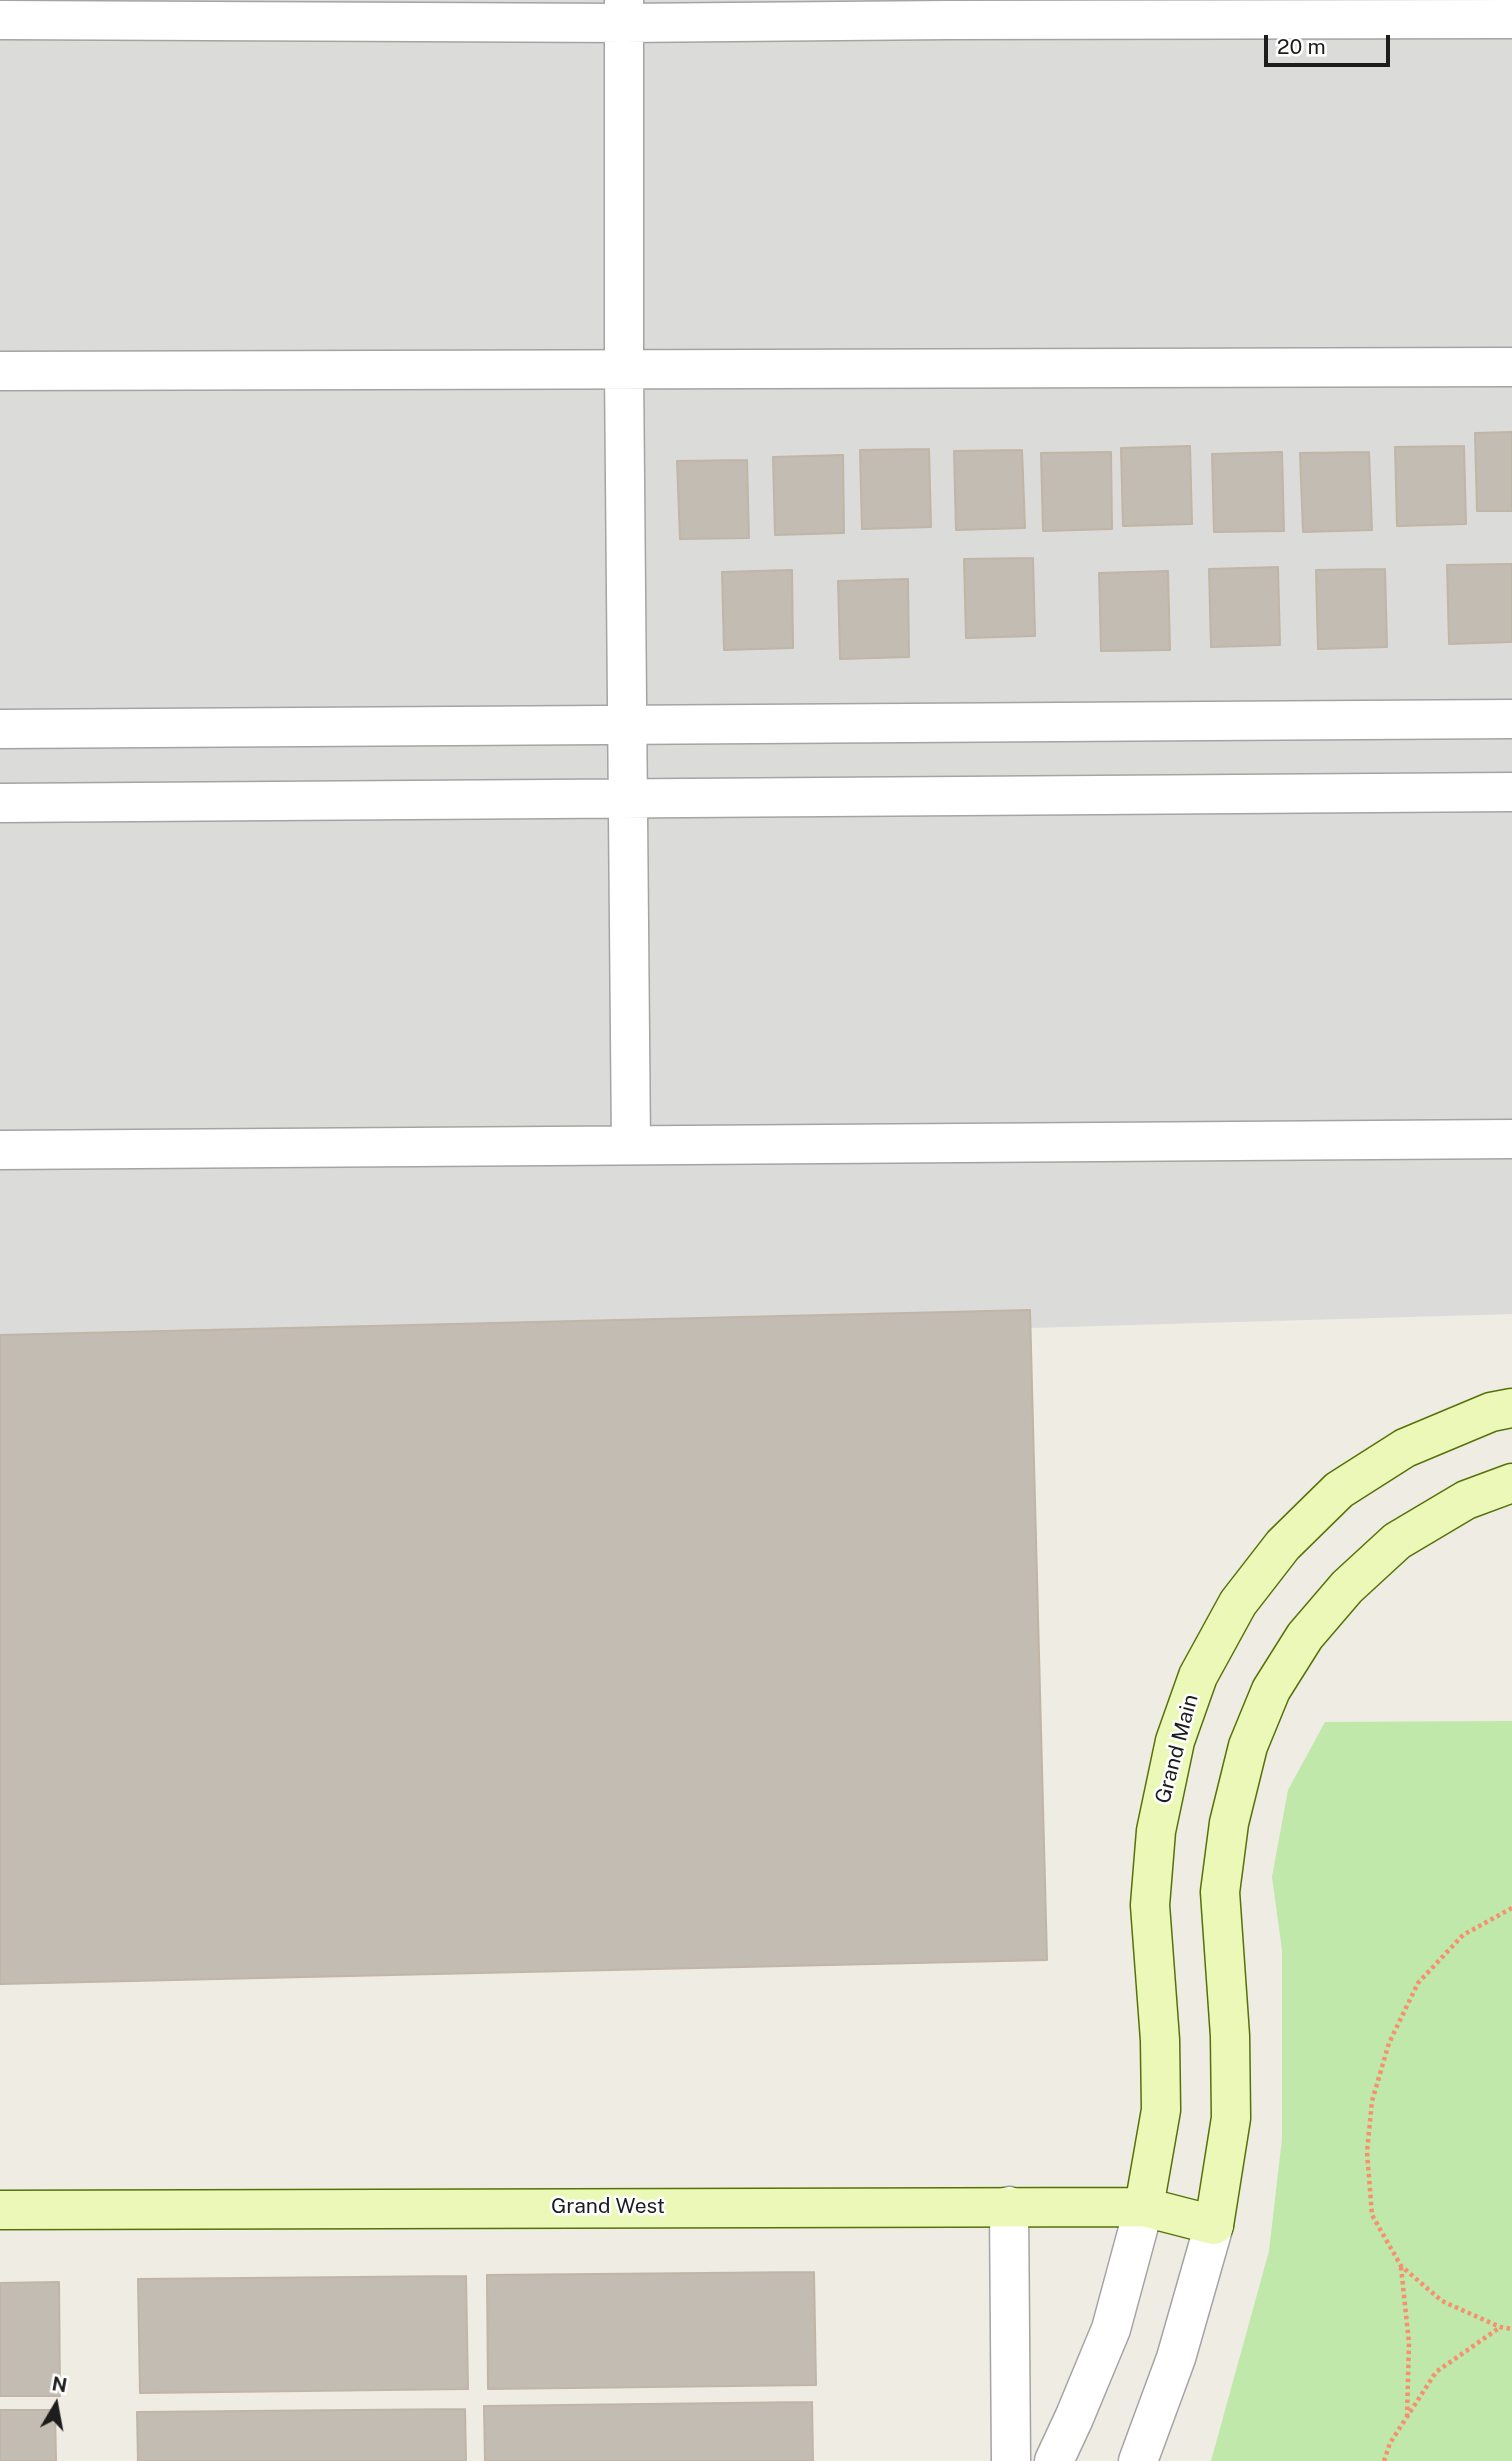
<!DOCTYPE html>
<style>
body{margin:0}
#map{position:relative;width:1512px;height:2461px;overflow:hidden;background:#eeece3;font-family:"Public Sans",sans-serif}
canvas{display:block}
.north{position:absolute;left:21px;top:2370px;width:70px;height:70px;-webkit-text-stroke:5px #fff;paint-order:stroke;rotate:10deg;font-size:19px;font-weight:700;line-height:28px;text-align:center;color:#1d1d1d}
.north::after{content:'';display:block;margin:auto;width:24px;height:32px;background:#1d1d1d;clip-path:polygon(50% 0,100% 100%,50% 72%,0 100%)}
.scale{position:absolute;left:1264px;top:35px;width:126px;height:32px;box-sizing:border-box;border:4px solid #1d1d1d;border-top:0;padding-left:9px;font-size:21px;line-height:24px;white-space:nowrap;color:#1d1d1d;-webkit-text-stroke:5px #fff;paint-order:stroke}
</style>
<div id="map">
<canvas width="1512" height="2461"></canvas>
<div class="north">N</div>
<div class="scale">20 m</div>
</div>
<script>
const ctx = document.querySelector('canvas').getContext('2d');
ctx.lineJoin = 'round';
function fillPath(path, color) { ctx.fillStyle = color; ctx.fill(path, 'evenodd'); }
const shape = rows => new Path2D(rows.map(r => 'M' + r).join(''));
function stroke(path, color, width, dash) { ctx.strokeStyle = color; ctx.lineWidth = width; ctx.lineCap = dash ? 'butt' : 'round'; ctx.setLineDash(dash || []); ctx.stroke(path); }
function label(font, color, halo, rows, align = 'center') {
  ctx.font = font + ' "Public Sans",sans-serif'; ctx.lineWidth = 5; ctx.setLineDash([]); ctx.textBaseline = 'middle'; ctx.strokeStyle = halo; ctx.fillStyle = color; for (const [text, x, y, turn = 0] of rows) {
    ctx.save(); ctx.translate(x, y); ctx.rotate((+turn || 0) * Math.PI / 180); ctx.textAlign = isNaN(turn) ? turn : align; if (halo) ctx.strokeText(text, 0, 0); ctx.fillText(text, 0, 0); ctx.restore();
  }
}
const residential = shape([
 [0,0,1512,0,1512,1314,0,1358]
]);
const grass = shape([
 [1512,1721,1512,2461,1211,2461,1269,2251,1282,2139,1282,1950,1272,1877,1288,1790,1325,1722]
]);
const building = shape([
 [1512,432,1512,511,1477,511,1475,433,1512,432],
 [1190,446,1192,524,1123,526,1121,448,1190,446],
 [1464,446,1466,524,1397,526,1395,447,1464,446],
 [929,449,931,527,862,529,860,450,929,449],
 [1022,450,1025,528,956,530,954,451,1022,450],
 [1111,452,1112,529,1043,531,1041,453,1111,452],
 [1282,452,1284,531,1214,532,1212,454,1282,452],
 [1369,452,1372,530,1303,532,1300,453,1369,452],
 [843,455,844,533,775,535,773,457,843,455],
 [747,460,749,538,680,539,677,461,747,460],
 [1033,558,1035,636,966,638,964,559,1033,558],
 [1512,564,1512,642,1449,644,1447,565,1512,564],
 [1278,567,1280,645,1211,647,1209,569,1278,567],
 [1385,569,1387,647,1318,649,1316,570,1385,569],
 [792,570,793,648,724,650,722,572,792,570],
 [1168,571,1170,650,1101,651,1099,573,1168,571],
 [908,579,909,657,840,659,838,581,908,579],
 [1030,1310,1047,1960,0,1984,0,1335,1030,1310],
 [814,2272,816,2385,488,2389,487,2275,814,2272],
 [466,2276,468,2389,140,2393,138,2279,466,2276],
 [59,2282,60,2396,0,2396,0,2283,59,2282],
 [812,2402,813,2461,485,2461,484,2406,812,2402],
 [465,2409,466,2461,138,2461,137,2412,465,2409],
 [0,2410,55,2410,56,2461,0,2461,0,2410]
]);
const path = shape([
 [1512,1908,1463,1935,1418,1983,1389,2043,1372,2101,1367,2152,1372,2215,1401,2266,1442,2301,1500,2327,1512,2329],
 [1401,2267,1409,2343,1407,2416],
 [1384,2461,1390,2443,1436,2372,1499,2328]
]);
const street = shape([
 [624,0,624,369,631,1145],
 [0,20,624,23,948,20,1512,19],
 [0,371,1512,367],
 [0,729,1512,719],
 [0,803,1512,792],
 [0,1150,1512,1139],
 [1009,2206,1011,2461],
 [1054,2461,1074,2418,1111,2329,1144,2207],
 [1138,2461,1176,2358,1214,2225]
]);
const secondary = shape([
 [1144,2207,1161,2110,1160,2040,1150,1905,1156,1831,1175,1741,1198,1676,1238,1603,1283,1545,1339,1490,1405,1448,1491,1412,1512,1408],
 [0,2210,1144,2207,1214,2225,1231,2118,1230,2036,1220,1892,1229,1823,1248,1746,1271,1690,1305,1636,1347,1587,1397,1541,1466,1500,1512,1483]
]);
const streetNames = [
 ["Grand Main",1177,1749,-75],
 ["Grand West",608,2207]
];
fillPath(residential, '#dbdbda');
fillPath(grass, '#bfe8aa');
fillPath(building, '#c3bcb3');
stroke(building, '#c0b5a6', 2);
stroke(street, '#a4a4a4', 41);
stroke(secondary, '#567207', 41);
stroke(path, '#f7906c', 4.5, [3.5, 3.5]);
stroke(street, '#fff', 38);
stroke(secondary, '#ebf8b8', 38);
label('21px', '#1d1d1d', '#fff', streetNames);
</script>
